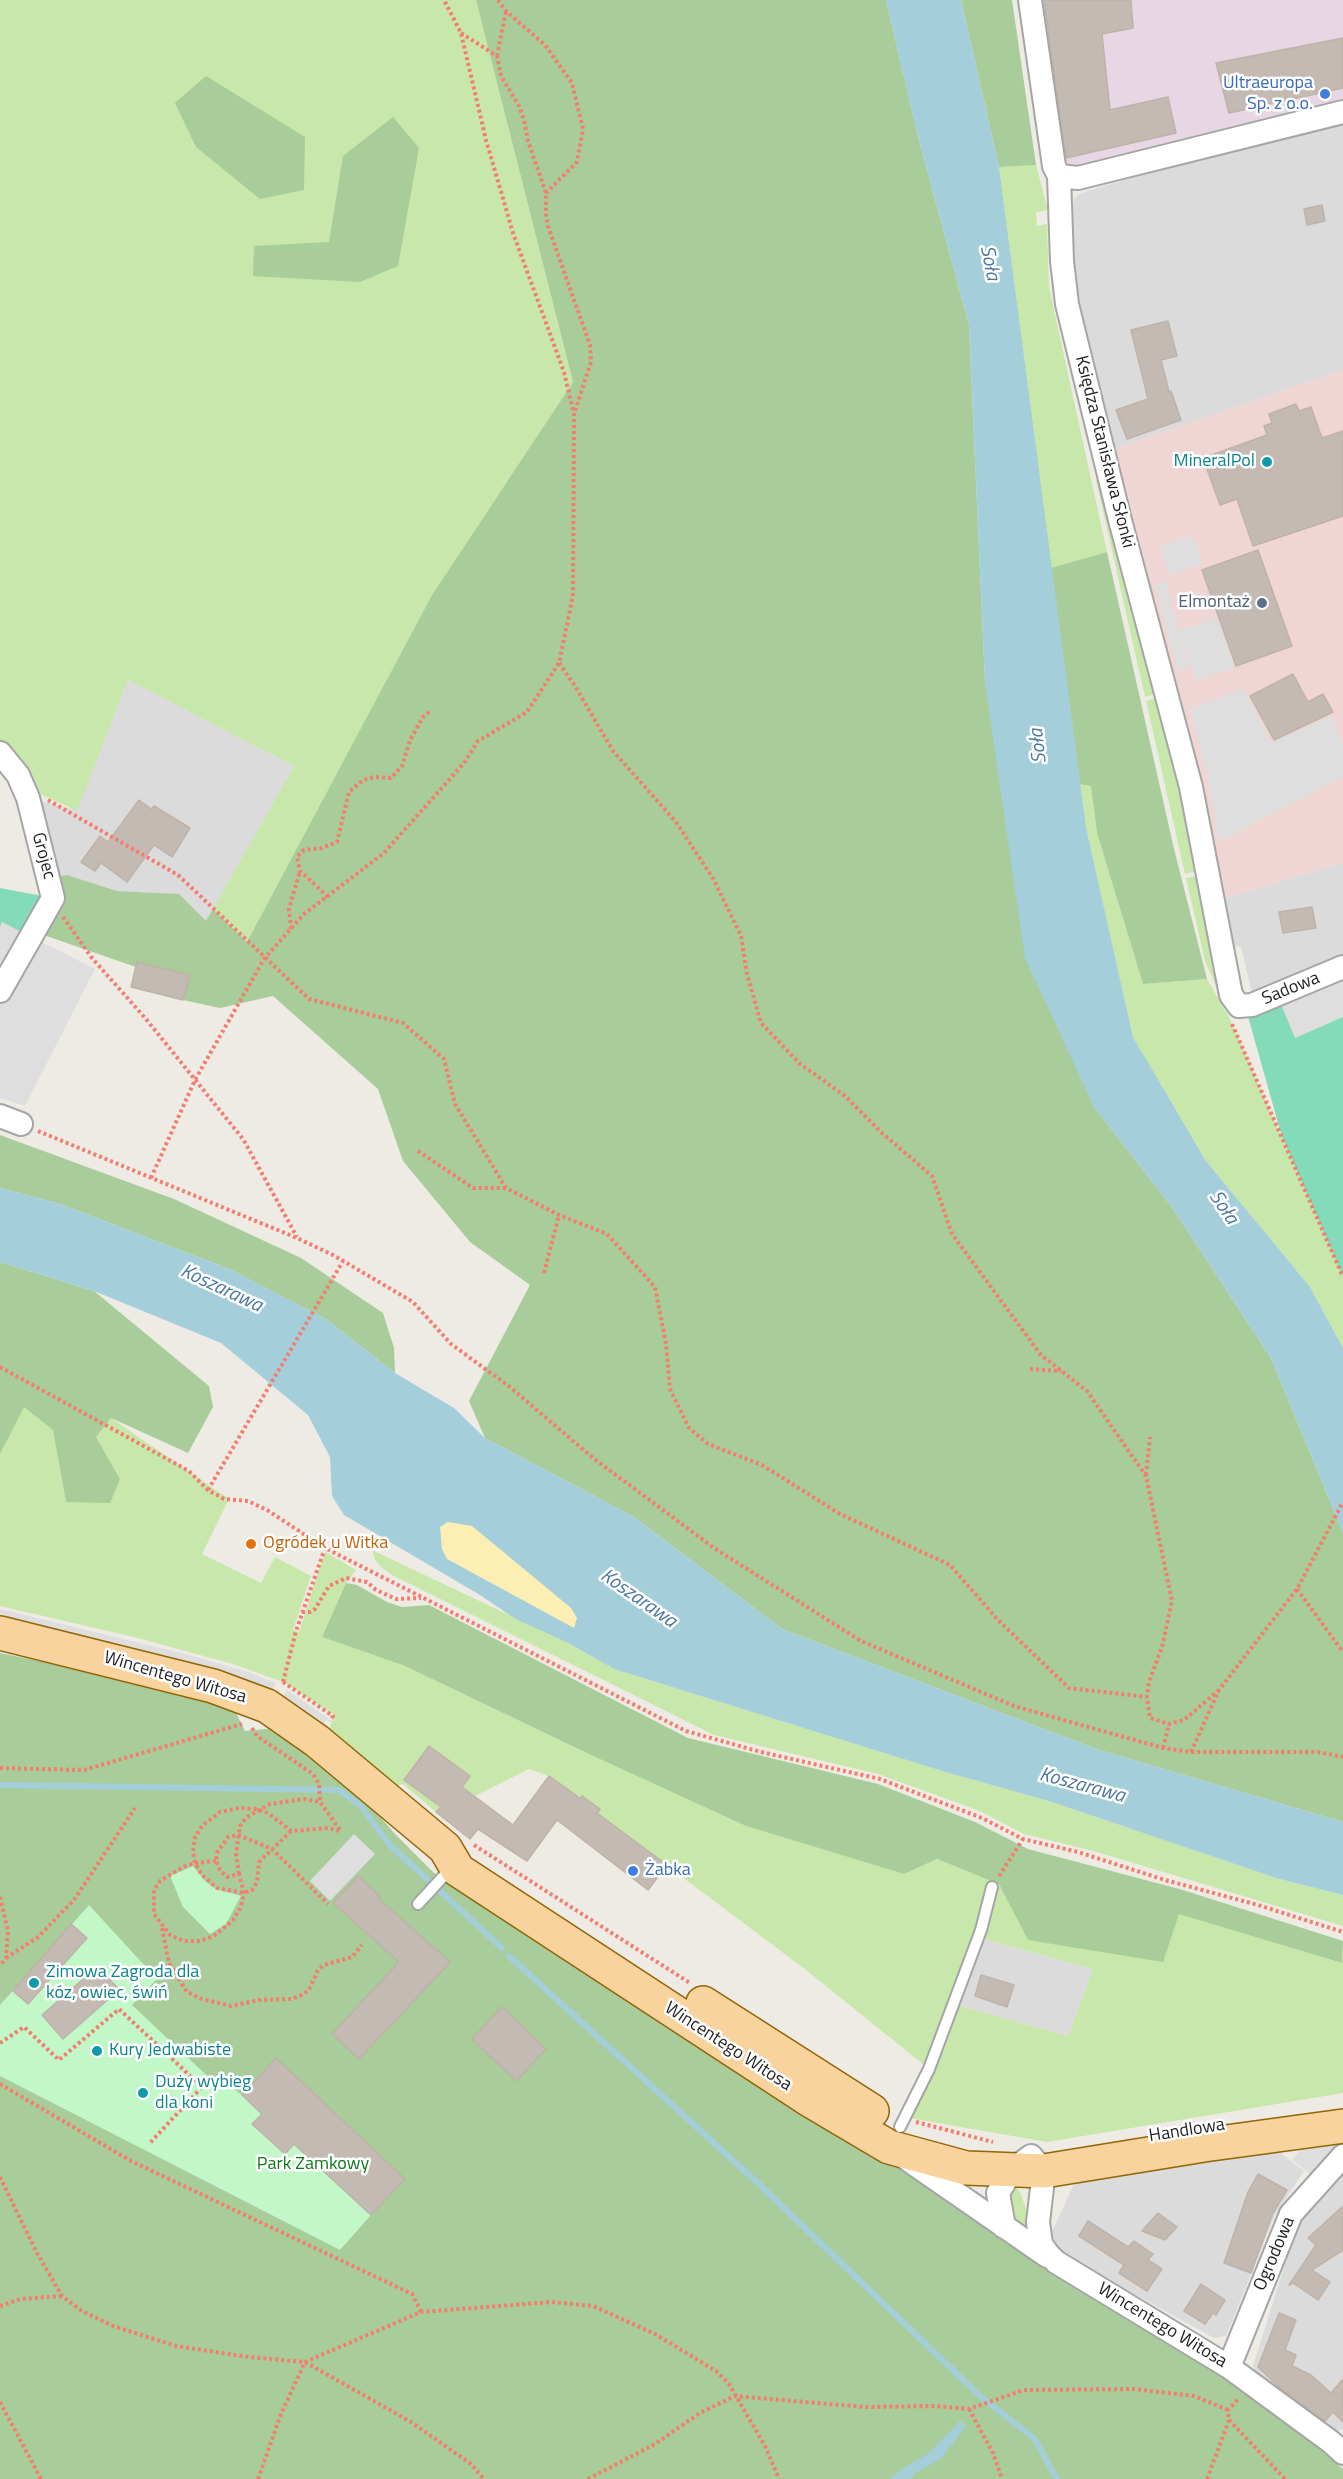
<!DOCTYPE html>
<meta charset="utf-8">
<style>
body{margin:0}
canvas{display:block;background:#eeebe4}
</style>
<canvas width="1343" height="2479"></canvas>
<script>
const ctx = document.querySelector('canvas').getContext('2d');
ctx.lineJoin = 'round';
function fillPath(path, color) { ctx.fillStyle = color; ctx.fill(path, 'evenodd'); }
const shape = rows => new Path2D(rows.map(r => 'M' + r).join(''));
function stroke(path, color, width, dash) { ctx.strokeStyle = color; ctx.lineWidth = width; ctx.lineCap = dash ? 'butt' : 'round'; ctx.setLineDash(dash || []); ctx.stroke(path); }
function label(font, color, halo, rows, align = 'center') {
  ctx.font = font + ' "Titillium Web",sans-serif'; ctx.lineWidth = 5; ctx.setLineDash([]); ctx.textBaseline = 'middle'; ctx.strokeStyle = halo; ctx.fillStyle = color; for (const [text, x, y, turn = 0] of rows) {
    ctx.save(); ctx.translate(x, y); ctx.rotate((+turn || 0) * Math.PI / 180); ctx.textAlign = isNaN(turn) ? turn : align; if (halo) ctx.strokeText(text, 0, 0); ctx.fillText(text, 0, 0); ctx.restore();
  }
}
const residential = shape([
 [1343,118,1343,370,1111,450,1076,302,1068,256,1074,199,1079,194,1087,191],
 [128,680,294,766,206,922,178,894,117,891,67,875,50,878,28,798,77,810],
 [1343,863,1343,960,1253,998,1241,947,1233,946,1223,899],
 [978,1938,1093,1969,1068,2036,953,2004],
 [1274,2148,1304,2171,1275,2215,1226,2336,1214,2338,1060,2253,1049,2238,1074,2184],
 [1343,2170,1343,2429,1332,2434,1256,2372,1253,2366,1297,2226,1317,2194]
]);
const commercial = shape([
 [1343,370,1343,863,1223,899,1111,450]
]);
const industrial = shape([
 [1037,0,1343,0,1343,109,1069,168,1063,164]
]);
const grass = shape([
 [0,0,476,0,573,382,432,595,248,943,213,909,294,766,128,680,77,811,36,792,0,753],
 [1036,165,1048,210,1036,212,1037,226,1047,224,1049,287,1107,552,1051,568,999,167],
 [1105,478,1162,692,1145,697,1096,480],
 [1163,695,1201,870,1185,874,1146,701],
 [1080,784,1091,786,1097,833,1143,984,1207,979,1229,1017,1343,1277,1343,1348,1310,1287,1206,1161,1133,1037,1086,827],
 [1201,875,1220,995,1205,961,1186,878],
 [23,1406,53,1430,66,1502,120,1479,96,1437,111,1418,229,1499,202,1554,261,1583,275,1557,311,1576,293,1630,299,1632,325,1552,356,1570,346,1583,322,1637,405,1666,591,1755,746,1826,904,1874,937,1859,1000,1884,1028,1940,1179,1913,1341,1963,1343,1955,1343,2093,1047,2142,909,2118,929,2069,806,1970,597,1813,600,1809,582,1796,575,1795,549,1776,529,1769,475,1796,460,1785,436,1812,403,1784,397,1786,328,1731,335,1715,283,1682,233,1664,138,1638,0,1606,0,1454],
 [979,1938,1093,1969,1068,2036,953,2004],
 [372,1550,570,1644,614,1669,942,1771,1052,1802,1276,1878,1343,1895,1343,1926,1097,1852,1024,1834,980,1811,878,1774,714,1735,392,1575,381,1567,375,1560],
 [1012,2186,1017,2187,1021,2194,1029,2218,1026,2225,1021,2226,1015,2224,1005,2197]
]);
const forest = shape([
 [476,0,886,0,919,140,969,325,985,682,1094,1107,1171,1206,1271,1358,1343,1533,1343,1822,1096,1749,782,1629,634,1517,485,1438,469,1401,530,1285,470,1242,403,1161,378,1089,273,996,220,1008,183,1000,189,975,137,962,136,967,32,931,50,878,67,875,117,891,179,894,206,921,213,909,247,942,432,595,573,382],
 [961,0,1012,0,1036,165,999,167],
 [206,76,305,137,304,190,260,199,196,147,175,103],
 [393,117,419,148,398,266,360,282,253,276,254,246,329,242,343,156],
 [1107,552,1174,849,1207,979,1143,984,1097,833,1091,786,1080,784,1051,568],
 [0,1135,174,1199,301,1258,383,1313,394,1348,395,1373,326,1319,229,1269,60,1204,0,1188],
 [0,1262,94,1291,209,1386,213,1407,188,1453,111,1418,96,1437,120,1479,110,1503,66,1502,53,1430,24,1407,0,1454],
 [346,1583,357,1585,387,1602,402,1607,429,1605,688,1738,878,1784,975,1822,1028,1849,1183,1890,1343,1941,1342,1963,1179,1914,1163,1962,1028,1940,999,1884,937,1859,904,1874,746,1826,591,1755,405,1666,322,1637],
 [0,1653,96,1673,234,1709,245,1731,276,1728,359,1792,394,1833,434,1873,529,1928,1200,2361,1270,2408,1343,2469,1343,2479,0,2479]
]);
const sand = shape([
 [448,1522,472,1525,571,1608,577,1618,574,1629,447,1559,442,1549,440,1526]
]);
const park = shape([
 [193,1866,205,1881,216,1889,241,1896,226,1924,210,1934,183,1907,170,1876],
 [89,1905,157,1979,132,2005,218,2086,223,2081,242,2095,371,2215,340,2250,0,2076,0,2005]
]);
const pitch = shape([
 [0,888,53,898,0,991],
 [1343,969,1343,1277,1282,1137,1247,1013]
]);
const parking = shape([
 [1193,535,1203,563,1169,575,1160,546],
 [1166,581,1179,630,1218,618,1234,668,1196,681,1180,631,1189,668,1178,671,1154,584],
 [1244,689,1271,742,1332,716,1343,744,1343,777,1219,842,1209,782,1190,709],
 [2,922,95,969,25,1106,0,1098,0,926],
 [1343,969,1343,1017,1295,1038,1278,997],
 [0,1609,189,1655,248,1672,276,1683,269,1695,0,1622],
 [287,1690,328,1718,320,1730,280,1701],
 [354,1834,375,1854,330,1901,310,1881],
 [1343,2140,1343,2149,1318,2180,1292,2160,1302,2147]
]);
const water = shape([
 [886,0,961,0,999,167,1086,827,1133,1037,1206,1161,1310,1287,1343,1348,1343,1533,1271,1358,1171,1206,1094,1107,1025,958,985,682,969,325,919,140],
 [0,1188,60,1204,229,1269,326,1319,395,1373,454,1408,485,1438,634,1517,782,1629,1096,1749,1343,1822,1343,1895,1276,1878,1052,1802,942,1771,614,1669,570,1644,514,1618,480,1595,344,1515,332,1496,330,1457,308,1415,221,1343,94,1291,0,1262],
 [448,1522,472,1526,571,1608,577,1618,574,1628,447,1559,442,1549,440,1527],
 [960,2421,966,2426,941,2459,915,2473,911,2479,890,2479,902,2469,928,2454]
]);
const stream = shape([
 [0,1785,339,1790,361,1806,389,1844,502,1948],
 [509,1956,760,2185,981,2397,1034,2438,1057,2479]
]);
const building = shape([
 [1044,0,1131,0,1133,28,1102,34,1110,110,1168,97,1176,133,1066,158,1044,0],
 [1343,38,1343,88,1229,113,1216,63,1343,38],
 [1322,205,1325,221,1307,225,1304,209,1322,205],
 [1168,321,1177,356,1161,360,1169,392,1171,391,1181,420,1127,439,1116,410,1148,399,1131,330,1168,321],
 [1296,404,1299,411,1311,407,1322,438,1343,431,1343,516,1253,546,1237,499,1220,505,1203,458,1267,435,1264,426,1272,423,1269,414,1296,404],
 [1258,550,1292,646,1236,666,1202,570,1258,550],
 [1293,674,1308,702,1323,694,1333,712,1274,740,1250,696,1293,674],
 [139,800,151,809,154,806,190,828,172,857,154,845,127,882,101,863,95,871,81,862,100,836,108,842,139,800],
 [1312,907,1316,928,1283,933,1279,912,1312,907],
 [137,962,190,975,183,1000,131,987,137,962],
 [429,1746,470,1776,462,1787,513,1825,549,1776,580,1798,582,1796,600,1809,597,1813,667,1865,648,1890,557,1820,527,1861,478,1829,470,1839,436,1812,441,1807,404,1780,429,1746],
 [358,1876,380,1896,378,1898,450,1962,359,2059,332,2034,399,1962,333,1903,358,1876],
 [71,1924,87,1938,28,2004,13,1991,71,1924],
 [98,1966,119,1990,63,2039,42,2015,98,1966],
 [981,1975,1014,1985,1007,2007,975,1996,981,1975],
 [502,2007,546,2049,516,2081,472,2039,502,2007],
 [276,2058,405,2179,371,2215,294,2144,285,2154,252,2124,262,2114,242,2095,276,2058],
 [1258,2174,1287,2190,1273,2213,1251,2273,1224,2263,1248,2192,1258,2174],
 [1343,2206,1343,2250,1312,2270,1330,2282,1318,2300,1293,2283,1289,2285,1316,2245,1308,2238,1343,2206],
 [1158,2213,1177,2227,1165,2240,1142,2231,1158,2213],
 [1088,2221,1128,2247,1134,2241,1153,2254,1148,2260,1162,2269,1147,2291,1119,2273,1124,2265,1079,2236,1088,2221],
 [1201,2284,1225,2300,1216,2315,1213,2313,1205,2324,1184,2311,1201,2284],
 [1279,2313,1296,2320,1285,2350,1296,2355,1292,2366,1311,2375,1331,2393,1343,2379,1343,2422,1333,2412,1325,2421,1278,2386,1258,2367,1279,2313]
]);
const path = shape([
 [498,0,506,11,545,45,572,83,583,129,577,162,546,193],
 [461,33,497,56,501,76,519,106,524,120,528,141,546,193,546,214,548,226,590,345,591,362,574,414],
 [497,56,506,11],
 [559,663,575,686,613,751,676,822,714,880,741,936,747,974,761,1023,799,1063,845,1096,882,1133,932,1176,952,1234,1041,1355,1087,1391,1146,1476,1172,1601,1162,1647,1149,1682,1147,1697,1150,1718,1169,1724,1184,1720,1219,1690],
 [48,800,178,875,309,999,403,1023,444,1059,455,1104,506,1188,559,1215,607,1234,655,1287,666,1344,670,1389,689,1428,708,1444,762,1465,840,1514,950,1565,998,1620,1069,1688,1147,1697],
 [328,897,300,871,297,857,304,850,322,848,337,842,349,792,363,780,374,777,391,778,402,766,410,740,423,717,430,711],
 [63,917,92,958,146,1019,243,1139,297,1237],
 [291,929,289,909,300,871],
 [1232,1024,1343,1277],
 [38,1131,297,1238,333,1255,413,1302,451,1344,510,1387,593,1458,714,1548,861,1641,1014,1706,1163,1748,1191,1752,1318,1752,1343,1757],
 [418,1151,473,1188,505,1188],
 [151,1178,195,1080,264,959,304,914,384,853,464,763,478,741,527,712,559,663,573,596,574,415,564,372,513,233,486,140,461,33,444,0],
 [544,1273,559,1215],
 [0,1367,189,1471,208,1490,224,1499,248,1501,267,1510,325,1548,686,1731,761,1752,880,1779,982,1818,1023,1839,1078,1852,1165,1880,1258,1905,1343,1932],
 [1030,1369,1061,1371],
 [1146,1475,1150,1437],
 [208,1490,343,1261],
 [1297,1589,1343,1652],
 [302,1612,310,1612,315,1609,329,1586,346,1578,367,1582,376,1590,396,1599,421,1598],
 [283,1682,333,1716,330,1721],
 [283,1682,296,1631,325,1548],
 [252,1728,257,1736,313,1774,319,1784,320,1802],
 [1163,1748,1169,1724],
 [1191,1752,1219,1690,1297,1589,1343,1502],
 [0,1768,84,1770,242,1724],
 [291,1831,259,1862,257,1882,252,1890,244,1893,217,1888,202,1875,195,1863,193,1852,195,1837,202,1826,220,1812,239,1808,256,1809,268,1813,291,1831,328,1828,340,1831],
 [474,1845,690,1983],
 [216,1861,195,1863,183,1867,160,1881,154,1890,154,1914,170,1935,184,1941,200,1941,214,1936,233,1920,241,1907,244,1893,239,1874,227,1877,220,1870,216,1861,217,1853,228,1837,238,1835,272,1849,328,1904],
 [239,1874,236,1854,240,1826,247,1817,270,1804,304,1799,320,1802,340,1830],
 [999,1876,1023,1839],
 [0,1897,8,1931,6,1958,0,1966],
 [162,1928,169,1963,187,1992,202,1999,231,2006,259,2000,292,1999,302,1995,309,1990,318,1970,324,1965,352,1957,362,1945],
 [6,1958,38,1937,74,1900,135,1808],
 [0,2043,24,2027,59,2060,119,2009,202,2087,149,2144],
 [0,2084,131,2161,412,2294,421,2312],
 [916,2122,993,2142],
 [0,2177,37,2253,62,2296,82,2311,113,2326,176,2346,249,2357,305,2362,411,2422,471,2464,484,2479],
 [0,2306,20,2299,62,2296],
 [0,2402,41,2479],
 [969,2409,993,2453,1002,2479],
 [1229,2420,1285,2479],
 [258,2479,281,2414,305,2362,421,2312,552,2302,593,2306,655,2334,716,2371,729,2384,765,2446,779,2479],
 [588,2479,655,2444,700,2413,735,2396,866,2407,936,2406,969,2409,1024,2390,1134,2389,1194,2396,1228,2410],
 [1207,2479,1229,2420,1228,2410,1239,2398]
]);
const lane = shape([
 [418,1904,452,1867],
 [900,2127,929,2069,981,1930,992,1887]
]);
const street = shape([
 [1030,0,1054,166,1059,176,1062,261,1067,304,1120,520,1191,787,1231,995,1239,1006,1252,1005,1343,967],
 [1059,176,1078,178,1343,112],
 [0,753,18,775,28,798,53,898,0,991],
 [0,1116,21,1124],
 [904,2157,1047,2256],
 [1004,2227,998,2193,1012,2170,1031,2156,1044,2171,1038,2222,1041,2244,1048,2254,1056,2262,1229,2367,1331,2442,1343,2453],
 [1229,2367,1291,2214,1343,2156]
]);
const primary = shape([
 [0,1633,213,1686,267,1706,317,1741,445,1848,458,1870,808,2099,889,2147,966,2168,1044,2171,1204,2145,1343,2126],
 [703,2003,872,2111]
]);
const markers = [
 [1325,94,6,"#3f7fe0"],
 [1267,462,6,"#0f9aa8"],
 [1262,603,6,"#5c6f8a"],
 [251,1544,6,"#e8710a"],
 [633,1871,6,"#3f7fe0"],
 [34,1983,6,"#0f9aa8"],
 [97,2051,6,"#0f9aa8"],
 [143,2093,6,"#0f9aa8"]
];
const shopNames = [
 ["Ultraeuropa",1313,84],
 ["Sp. z o.o.",1313,105],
 ["Żabka",645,1871,"left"]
];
const streetNames = [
 ["Księdza Stanisława Słonki",1104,452,76],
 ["Grojec",43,856,75],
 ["Sadowa",1291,989,-22],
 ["Wincentego Witosa",175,1678,16],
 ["Wincentego Witosa",728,2047,33],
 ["Handlowa",1187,2131,-9],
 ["Ogrodowa",1275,2254,-67],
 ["Wincentego Witosa",1162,2326,31]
];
const cultureNames = [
 ["MineralPol",1255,462,"right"],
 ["Zimowa Zagroda dla",46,1973],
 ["kóz, owiec, świń",46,1994],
 ["Kury Jedwabiste",109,2051],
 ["Duży wybieg",155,2083],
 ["dla koni",155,2104]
];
const serviceNames = [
 ["Elmontaż",1250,603]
];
const foodNames = [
 ["Ogródek u Witka",263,1544]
];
const parkNames = [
 ["Park Zamkowy",313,2165]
];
const waterNames = [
 ["Soła",989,263,79],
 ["Soła",1039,746,-96],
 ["Soła",1223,1208,56],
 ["Koszarawa",221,1289,25],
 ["Koszarawa",638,1599,35],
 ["Koszarawa",1082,1786,15]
];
fillPath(residential, '#dcdbdb');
fillPath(commercial, '#efd5d3');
fillPath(industrial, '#e7d6e4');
fillPath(grass, '#c8e7ab');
fillPath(forest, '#a8cc9a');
fillPath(sand, '#fdefb4');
fillPath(park, '#c2f7c7');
fillPath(pitch, '#84dbba');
fillPath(parking, '#dedede');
fillPath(water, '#a5cedb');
stroke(stream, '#a5cedb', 6);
fillPath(building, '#c3bbb3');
stroke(building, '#bfb2a7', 1.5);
stroke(lane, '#a5a5a5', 14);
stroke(street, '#a5a5a5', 26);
stroke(primary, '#926505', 36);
stroke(path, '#f57d6e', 4, [3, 3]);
stroke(lane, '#fff', 10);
stroke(street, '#fff', 22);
stroke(primary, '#f9d39e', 33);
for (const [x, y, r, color] of markers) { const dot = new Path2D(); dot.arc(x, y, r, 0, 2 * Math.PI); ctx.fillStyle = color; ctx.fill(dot); stroke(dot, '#fff', 2); }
label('18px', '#366cbe', '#fff', shopNames, 'right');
label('18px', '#1e1e1e', '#fff', streetNames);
label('18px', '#0d838f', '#fff', cultureNames, 'left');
label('18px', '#4e5e75', '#fff', serviceNames, 'right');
label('18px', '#c56008', '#fff', foodNames, 'left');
label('18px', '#0f7819', '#fff', parkNames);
label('italic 20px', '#4a76a2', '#fff', waterNames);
</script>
